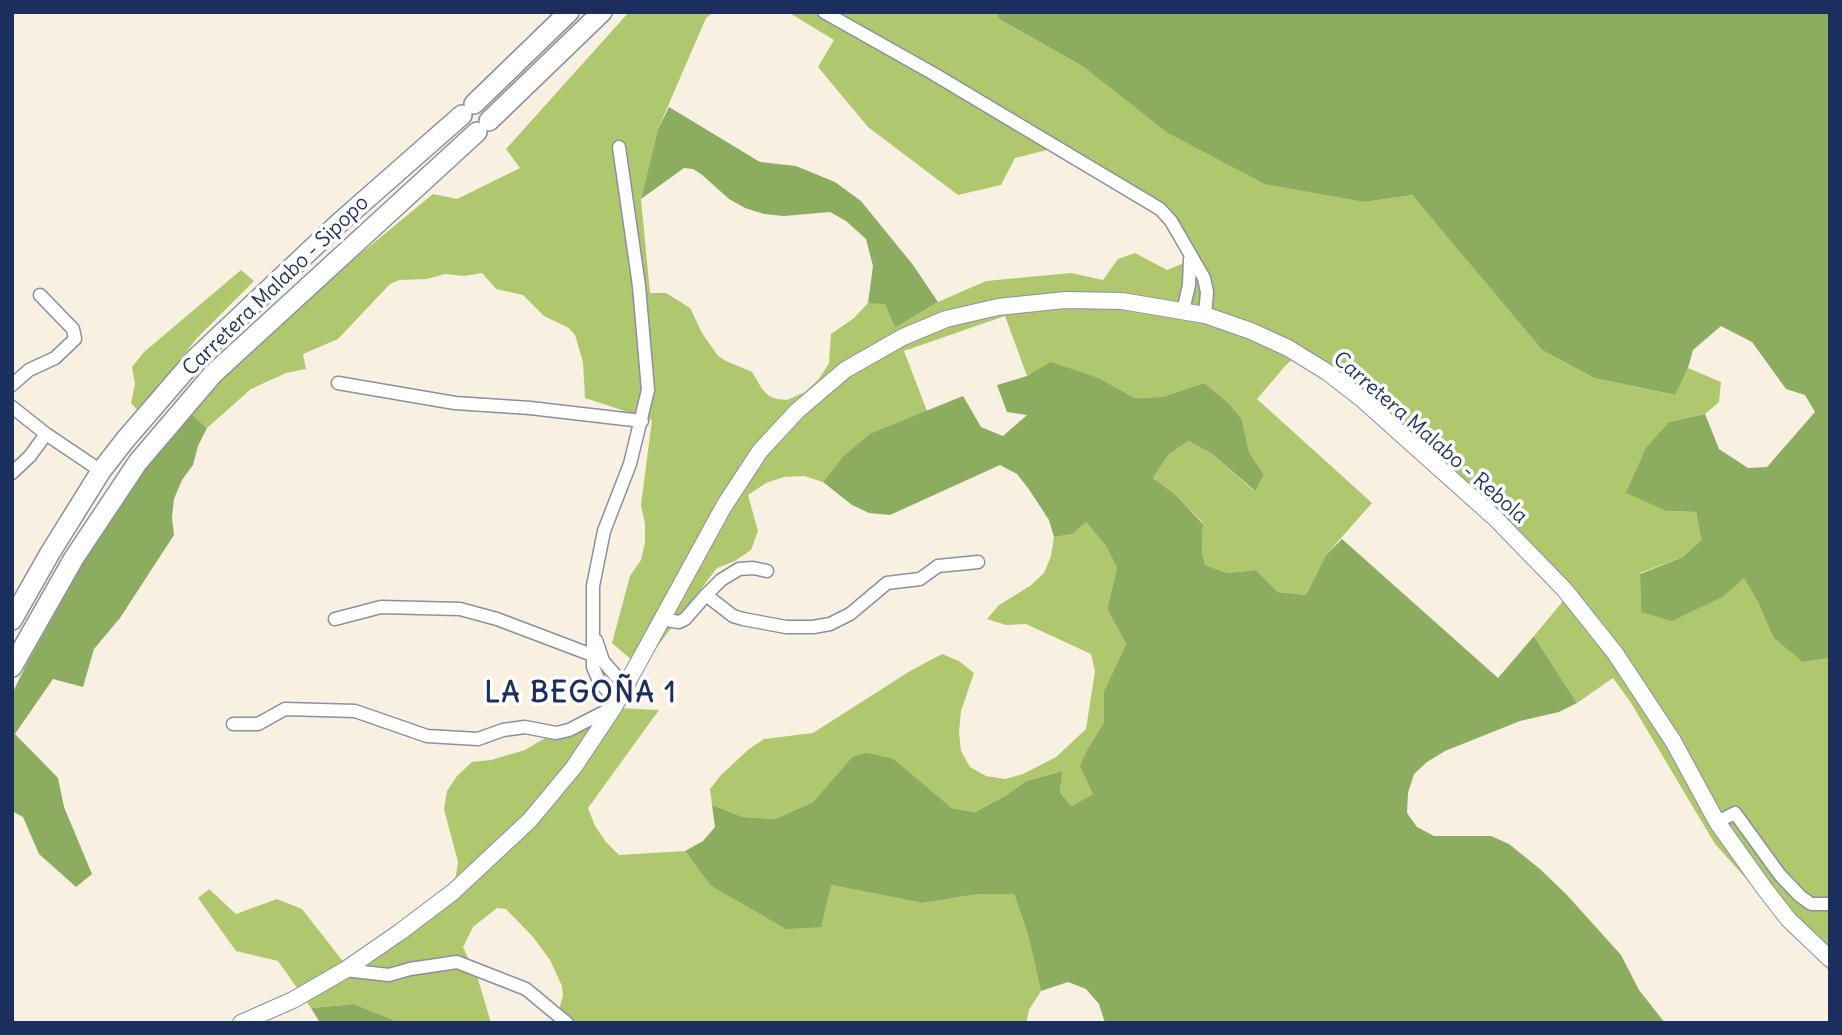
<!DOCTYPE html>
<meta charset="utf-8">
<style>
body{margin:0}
#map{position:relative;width:1842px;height:1035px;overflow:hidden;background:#f8f1e2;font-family:Delius,sans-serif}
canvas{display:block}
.frame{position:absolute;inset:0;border:14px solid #1b2f5e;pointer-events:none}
</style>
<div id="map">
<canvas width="1842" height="1035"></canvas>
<div class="frame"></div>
</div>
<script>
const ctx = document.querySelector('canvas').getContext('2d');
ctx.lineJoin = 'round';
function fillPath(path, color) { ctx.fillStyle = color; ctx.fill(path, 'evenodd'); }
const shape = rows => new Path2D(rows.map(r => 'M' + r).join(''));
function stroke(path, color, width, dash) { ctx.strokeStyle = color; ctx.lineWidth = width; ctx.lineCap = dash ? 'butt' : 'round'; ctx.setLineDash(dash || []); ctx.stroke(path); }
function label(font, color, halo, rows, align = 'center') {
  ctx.font = font + ' Delius,sans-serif'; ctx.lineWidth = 7; ctx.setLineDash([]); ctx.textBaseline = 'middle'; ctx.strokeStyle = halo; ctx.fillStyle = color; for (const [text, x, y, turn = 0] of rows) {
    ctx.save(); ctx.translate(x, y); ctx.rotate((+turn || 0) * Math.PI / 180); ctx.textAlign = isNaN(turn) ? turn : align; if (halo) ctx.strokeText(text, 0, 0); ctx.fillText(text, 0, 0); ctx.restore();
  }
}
const green = shape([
 [629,12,714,12,706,18,658,129,641,199,650,293,666,293,690,308,702,333,718,356,726,361,752,372,762,389,769,396,777,399,787,400,805,392,819,379,829,363,831,334,854,318,868,303,885,303,895,328,938,302,986,281,1071,273,1103,280,1118,259,1135,253,1167,270,1191,260,1152,203,1055,148,1015,158,1001,185,958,195,868,127,818,67,834,40,788,12,996,12,999,19,1084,67,1365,202,1412,195,1542,350,1594,378,1674,395,1688,368,1721,382,1719,402,1705,414,1669,422,1667,511,1696,512,1701,540,1683,557,1640,573,1641,612,1724,596,1744,577,1758,602,1803,662,1830,658,1830,972,1715,844,1631,703,1613,678,1577,703,1534,636,1568,595,1529,554,1299,354,1286,365,1257,399,1372,503,1326,555,1306,595,1278,592,1256,570,1227,573,1205,565,1202,551,1203,523,1176,495,1153,478,1169,454,1189,441,1212,454,1254,491,1264,475,1249,452,1242,420,1204,383,1162,397,1135,398,1099,378,1052,363,1027,376,1005,316,904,351,927,411,869,434,844,457,823,482,804,476,784,477,766,483,748,495,758,531,751,550,735,561,717,568,641,668,612,643,630,576,641,560,645,542,645,524,641,505,652,420,585,398,583,362,575,335,569,328,544,316,523,295,496,289,482,273,464,276,445,274,427,279,399,280,390,284,338,339,303,354,306,369,286,373,251,389,207,428,189,412,274,325,433,194,457,199,520,168,506,149],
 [241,270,254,281,197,338,139,412,131,403,135,384,132,367,144,352],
 [1086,522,1106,546,1117,568,1107,609,1126,644,1104,691,1105,723,1088,748,1093,794,1071,806,1060,792,1061,771,1026,781,1005,796,975,812,952,808,894,759,852,757,813,802,775,819,743,817,712,805,710,789,721,775,749,749,764,739,813,733,910,671,942,654,959,661,974,673,961,711,959,732,961,751,970,767,986,776,1005,779,1023,774,1056,757,1086,729,1095,671,1091,654,1026,624,1006,625,987,619,999,605,1030,586,1044,573,1051,556,1054,537,1073,534],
 [597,707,659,710,588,808,595,826,606,842,619,855,685,851,710,885,831,885,922,903,979,894,1014,894,1028,935,1041,991,1029,1010,1026,1023,555,1023,563,996,562,986,550,960,533,937,506,909,497,908,473,927,463,947,478,979,491,1023,401,1023,354,1004,311,1008,278,961,236,951,198,898,209,889,236,914,277,899,302,909,345,964,455,881,458,862,444,809,447,791,457,776,472,762,491,760,525,750]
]);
const forest = shape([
 [996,12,1830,12,1830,658,1803,662,1774,638,1758,602,1744,578,1724,596,1672,621,1641,612,1640,574,1683,557,1701,540,1696,512,1667,511,1626,493,1646,448,1669,422,1705,414,1719,449,1748,468,1767,467,1815,412,1805,395,1786,389,1752,342,1721,326,1693,350,1688,368,1675,395,1594,378,1542,350,1412,195,1365,202,1265,184,1168,133,1084,67,999,19],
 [669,107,760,162,796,166,835,182,861,201,913,265,938,302,895,328,885,304,868,303,873,266,866,239,846,221,830,212,784,216,764,214,745,208,729,199,701,174,693,169,684,168,641,199,658,129],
 [1051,362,1099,378,1135,398,1162,397,1204,383,1229,404,1242,420,1249,452,1264,475,1255,491,1212,454,1189,441,1169,454,1153,478,1176,495,1203,524,1202,551,1205,565,1227,573,1256,570,1278,592,1306,595,1326,555,1342,539,1498,678,1534,636,1577,703,1559,712,1520,721,1445,751,1427,762,1414,774,1408,793,1407,813,1417,827,1434,836,1491,836,1509,844,1540,869,1567,895,1621,955,1639,990,1665,1023,1105,1023,1099,1004,1086,989,1068,982,1041,991,1028,935,1014,894,979,894,922,903,831,885,821,927,786,929,710,885,685,851,703,841,715,827,712,805,743,817,775,819,813,802,852,757,867,753,894,759,952,808,975,812,1005,796,1026,781,1062,771,1060,792,1071,806,1093,794,1080,766,1088,748,1104,723,1104,691,1126,644,1107,609,1117,568,1106,546,1086,522,1073,534,1054,537,1049,520,1028,488,1017,474,1000,465,890,515,869,513,852,505,823,482,843,457,869,434,963,396,981,427,1003,436,1027,415,1007,412,997,385,1027,376],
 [189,412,207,428,198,446,193,465,182,480,174,499,172,517,174,535,120,618,94,649,83,687,53,679,15,734,58,778,64,807,92,874,76,887,39,854,23,817,12,811,12,694,26,665,92,547,149,463],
 [354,1004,401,1023,320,1023,311,1008]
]);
const minor = shape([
 [824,12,934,74,1160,209,1171,221,1204,278,1207,292,1205,315],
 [1183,311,1189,285,1190,259],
 [338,383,455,403,530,408,642,421],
 [12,385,29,370,55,358,75,339,73,329,40,295],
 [12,407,46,434,101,471],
 [12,473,30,456,46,434],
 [706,595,721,580,739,569,753,568,767,571],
 [335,619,381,607,460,609,497,619,592,655],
 [661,619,679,622,685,619,706,595,733,616,743,619,786,627,813,627,830,624,850,614,887,583,920,579,938,566,978,562],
 [596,640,603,661,616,676,629,683],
 [617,702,599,681,593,667,593,586,604,531,630,464,648,390,639,286,619,147],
 [233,724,258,724,285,709,355,711,427,736,478,739,503,730,525,727,556,733,569,730,614,707],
 [1717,822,1735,813,1780,875,1800,896,1811,904,1830,904],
 [345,970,389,975,410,969,457,962,526,989,567,1023]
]);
const major = shape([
 [241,1023,293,1000,345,970,400,932,453,892,530,820,574,767,614,707,724,506,760,451,797,411,845,370,903,337,946,319,998,307,1065,300,1122,301,1205,315,1251,331,1288,348,1327,372,1363,400,1495,518,1564,589,1615,653,1673,741,1717,822,1764,888,1789,920,1830,959]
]);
const highway = shape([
 [474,104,569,12],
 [489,121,602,12],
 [12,620,50,553,101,471,125,440,195,359,338,224,462,115],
 [12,667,74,558,138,462,213,374,477,132]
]);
const streetNames = [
 ["Carretera Malabo - Sipopo",276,286,-44],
 ["Carretera Malabo - Rebola",1430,438,41]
];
const districtNames = [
 ["LA BEGOÑA 1",581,694]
];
fillPath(green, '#b0c86d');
fillPath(forest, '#8cac60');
stroke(minor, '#8a90a0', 15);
stroke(major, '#8a90a0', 18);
stroke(highway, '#8a90a0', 22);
stroke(minor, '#fff', 12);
stroke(major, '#fff', 16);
stroke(highway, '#fff', 19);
label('21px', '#1b2f5e', '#fff', streetNames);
ctx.letterSpacing = '2px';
label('bold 28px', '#1b2f5e', '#fff', districtNames);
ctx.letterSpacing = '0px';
</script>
